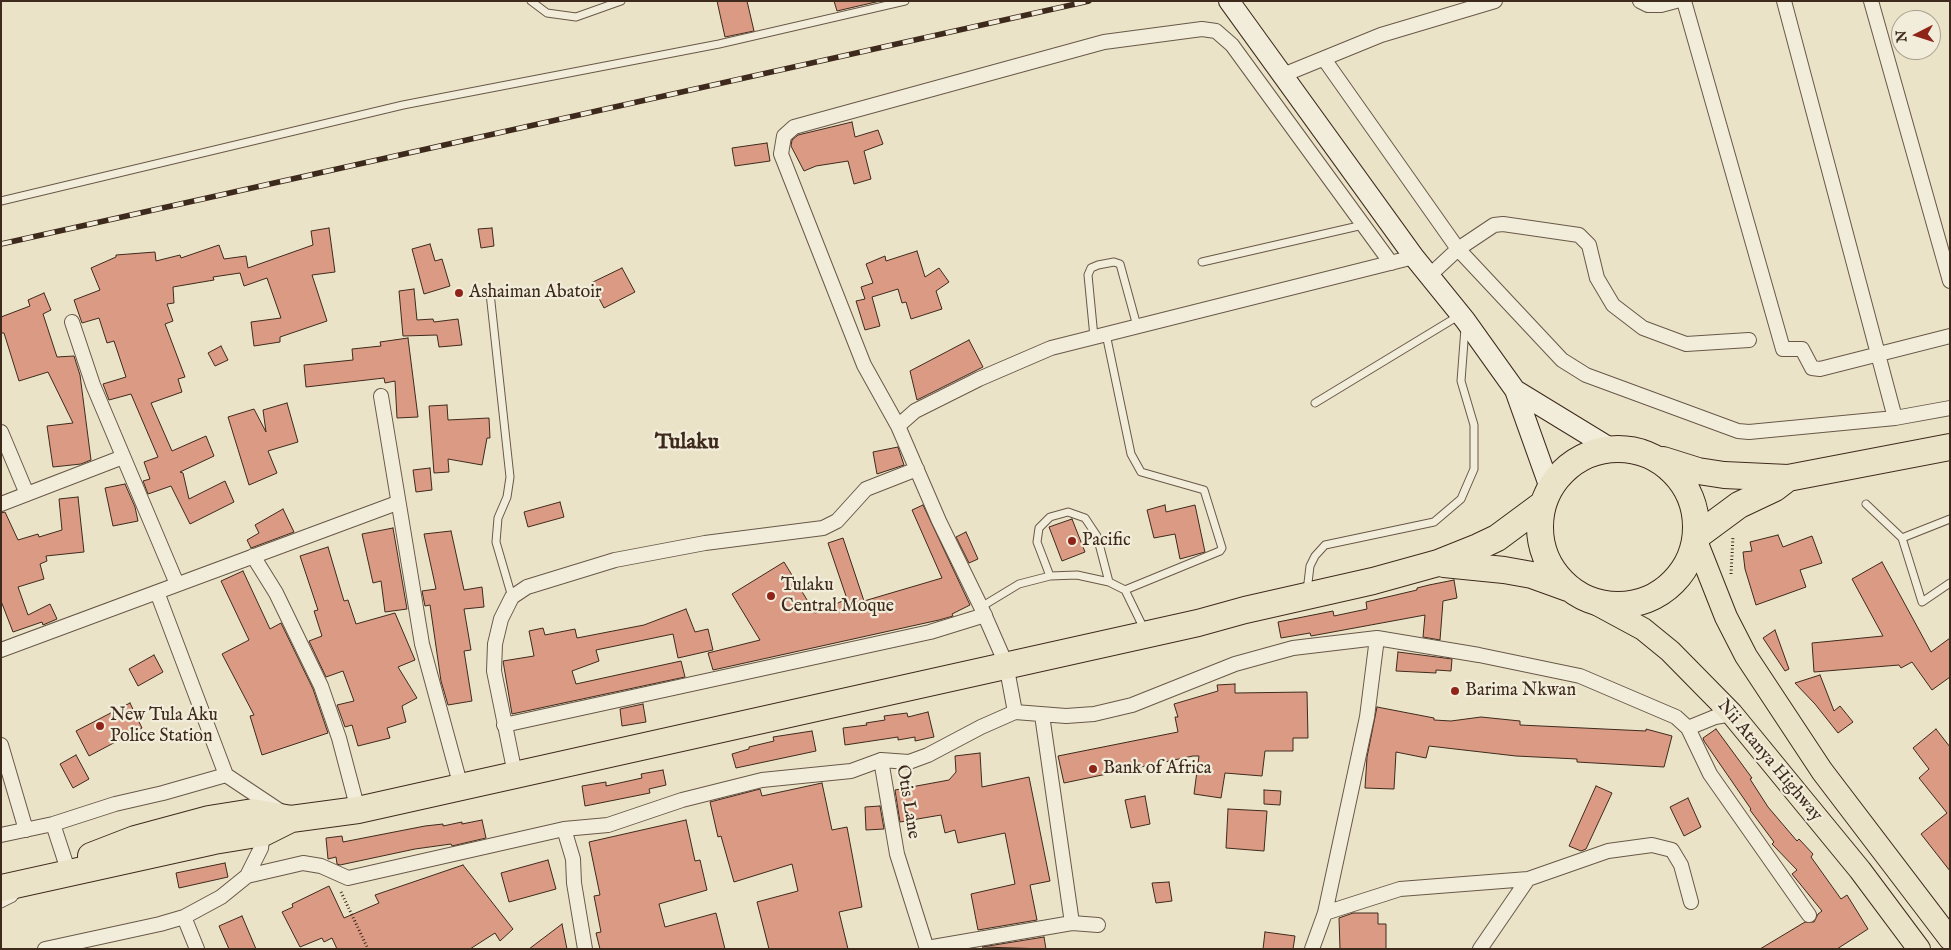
<!DOCTYPE html>
<style>
body{margin:0}
#map{position:relative;width:1951px;height:950px;overflow:hidden;background:#ebe3c8;font-family:"IM FELL English",serif}
canvas{display:block}
.frame{position:absolute;inset:0;border:2px solid #3e2a1c;pointer-events:none}
.north{position:absolute;left:1891px;top:10px;width:50px;height:50px;box-sizing:border-box;background:#f2eddb;border:1px solid #aa9f8f;border-radius:50%;rotate:265deg;font-size:14px;font-weight:700;line-height:20px;text-align:center;color:#3e2a1c}
.north::after{content:'';display:block;margin:auto;width:18px;height:22px;background:#8f2418;clip-path:polygon(50% 0,100% 100%,50% 72%,0 100%)}
</style>
<div id="map">
<canvas width="1951" height="950"></canvas>
<div class="frame"></div>
<div class="north">N</div>
</div>
<script>
const ctx = document.querySelector('canvas').getContext('2d');
ctx.lineJoin = 'round';
function fillPath(path, color) { ctx.fillStyle = color; ctx.fill(path, 'evenodd'); }
const shape = rows => new Path2D(rows.map(r => 'M' + r).join(''));
function stroke(path, color, width, dash) { ctx.strokeStyle = color; ctx.lineWidth = width; ctx.lineCap = dash ? 'butt' : 'round'; ctx.setLineDash(dash || []); ctx.stroke(path); }
function label(font, color, halo, rows, align = 'center') {
  ctx.font = font + ' "IM FELL English",serif'; ctx.lineWidth = 4.5; ctx.setLineDash([]); ctx.textBaseline = 'middle'; ctx.strokeStyle = halo; ctx.fillStyle = color; for (const [text, x, y, turn = 0] of rows) {
    ctx.save(); ctx.translate(x, y); ctx.rotate((+turn || 0) * Math.PI / 180); ctx.textAlign = isNaN(turn) ? turn : align; if (halo) ctx.strokeText(text, 0, 0); ctx.fillText(text, 0, 0); ctx.restore();
  }
}
const building = shape([
 [717,1,747,1,754,31,725,37,717,1],
 [834,1,880,1,837,11,834,1],
 [852,122,855,137,878,130,883,144,864,151,871,179,854,184,848,161,816,166,804,171,791,146,792,140,798,135,852,122],
 [767,143,770,161,735,166,732,148,767,143],
 [329,228,335,272,312,275,327,321,280,337,280,342,254,346,251,322,281,318,267,278,244,286,240,273,213,277,214,280,173,287,174,303,167,304,173,321,165,324,185,377,178,379,182,392,151,403,172,451,206,436,214,456,180,472,183,473,189,499,225,481,234,502,190,524,171,486,148,494,143,481,150,479,144,462,158,457,131,394,109,400,103,384,126,377,114,341,107,343,99,318,82,323,74,300,100,290,91,268,116,257,116,255,155,252,156,261,180,255,181,258,219,245,224,259,246,256,248,268,313,245,311,231,329,228],
 [492,228,494,246,481,248,478,229,492,228],
 [430,244,435,261,442,259,450,286,424,294,412,249,430,244],
 [917,251,925,277,939,268,949,282,936,291,942,309,911,319,906,302,902,303,898,289,872,297,880,326,865,330,856,301,865,299,861,287,873,283,866,264,885,256,886,261,917,251],
 [622,268,635,292,604,308,591,283,622,268],
 [414,289,417,320,433,319,434,322,458,319,462,345,439,347,437,335,403,336,399,291,414,289],
 [44,293,51,310,43,314,57,357,74,356,80,375,91,460,81,464,53,467,47,426,73,423,48,372,19,381,4,333,1,333,1,317,30,306,28,300,44,293],
 [408,338,418,417,397,418,395,381,385,383,384,378,306,387,304,365,353,360,352,349,381,346,380,342,408,338],
 [969,340,983,367,917,400,910,371,969,340],
 [221,346,228,360,215,366,208,353,221,346],
 [287,403,298,442,268,451,277,473,249,485,228,417,254,409,266,432,263,410,287,403],
 [447,405,448,420,489,418,490,438,487,438,482,465,448,459,449,472,434,473,429,406,447,405],
 [898,447,904,465,877,474,873,452,898,447],
 [430,468,432,490,416,492,413,470,430,468],
 [125,484,135,507,138,521,113,526,105,488,125,484],
 [78,497,84,552,46,556,47,561,40,564,44,579,18,587,28,615,50,604,57,619,43,625,42,622,13,632,1,601,1,513,5,512,18,540,38,534,39,537,62,530,59,499,78,497],
 [560,502,564,517,528,527,524,512,560,502],
 [923,505,970,605,952,614,953,616,939,620,713,670,708,653,760,640,732,594,784,562,815,613,847,599,828,543,843,538,864,601,942,578,912,510,923,505],
 [1165,505,1166,512,1195,505,1205,552,1180,559,1175,534,1154,538,1147,510,1165,505],
 [283,509,294,532,251,548,247,540,259,533,255,525,283,509],
 [1072,519,1085,552,1062,561,1049,527,1072,519],
 [393,528,407,609,385,612,381,581,373,583,362,534,393,528],
 [451,531,464,590,482,587,484,607,464,609,471,650,464,651,472,701,448,705,441,681,430,605,425,606,422,591,436,589,424,534,451,531],
 [966,532,978,559,969,563,956,537,966,532],
 [1778,535,1783,547,1812,536,1822,563,1800,570,1806,587,1756,605,1745,569,1743,552,1752,551,1750,542,1778,535],
 [328,547,344,601,348,600,356,624,395,613,415,660,398,667,417,698,402,706,406,722,387,728,390,738,358,746,352,725,345,727,337,705,354,701,343,671,326,677,309,641,322,636,314,611,318,610,300,556,328,547],
 [1882,562,1931,652,1950,638,1950,677,1932,690,1912,662,1901,668,1899,665,1814,672,1812,643,1883,636,1852,579,1882,562],
 [243,571,270,629,281,623,313,689,328,733,262,755,250,716,254,715,222,654,249,640,221,581,243,571],
 [1454,580,1457,598,1443,601,1440,640,1423,637,1425,615,1311,636,1310,633,1281,638,1278,622,1333,611,1334,616,1367,609,1366,602,1417,590,1417,588,1429,585,1454,580],
 [686,609,695,632,708,629,713,650,678,658,673,634,596,650,599,661,572,671,576,684,681,661,685,677,512,714,503,661,534,656,529,631,543,628,545,635,575,629,577,638,644,625,686,609],
 [1775,630,1789,669,1785,671,1763,638,1775,630],
 [1398,652,1452,659,1451,671,1436,670,1436,673,1396,671,1398,652],
 [154,655,163,672,138,686,129,669,154,655],
 [1820,675,1834,711,1840,706,1853,722,1838,733,1815,704,1795,683,1820,675],
 [1235,684,1235,693,1307,692,1308,738,1293,738,1293,751,1265,751,1262,776,1225,773,1221,798,1194,794,1199,756,1193,756,1064,783,1058,756,1178,732,1175,717,1178,717,1174,704,1218,691,1217,685,1235,684],
 [130,703,142,728,89,756,76,731,130,703],
 [643,704,646,722,622,726,620,709,643,704],
 [1377,707,1434,718,1434,720,1451,721,1481,717,1520,721,1520,725,1646,731,1646,729,1672,736,1664,767,1577,762,1577,759,1516,756,1429,746,1426,758,1396,752,1394,789,1365,788,1367,757,1377,707],
 [928,712,934,737,915,741,915,737,898,740,898,737,845,745,843,728,867,725,866,723,885,720,884,716,907,713,908,717,928,712],
 [1716,729,1752,778,1750,779,1768,807,1797,841,1799,839,1813,854,1811,857,1841,899,1847,895,1868,929,1837,949,1760,949,1805,922,1814,922,1818,914,1822,911,1792,874,1797,870,1772,844,1774,842,1750,810,1751,809,1704,741,1703,738,1716,729],
 [1936,729,1950,747,1950,871,1921,834,1947,813,1919,778,1929,769,1913,748,1936,729],
 [812,731,816,751,736,768,732,754,749,749,749,747,774,741,773,737,812,731],
 [980,753,982,787,1029,777,1050,881,1030,885,1037,920,978,930,971,894,1015,884,1005,833,958,843,955,830,945,833,941,815,900,822,895,790,949,780,956,772,955,756,980,753],
 [76,755,89,779,73,788,60,764,76,755],
 [663,770,666,785,649,789,650,793,585,806,582,786,606,782,606,786,642,778,641,774,663,770],
 [822,783,832,830,847,827,862,907,839,912,848,949,769,949,757,902,798,891,792,864,734,882,721,836,718,837,710,802,760,789,762,796,822,783],
 [1596,786,1612,793,1586,849,1581,851,1569,846,1596,786],
 [1264,790,1281,791,1280,805,1264,804,1264,790],
 [1145,796,1150,824,1131,828,1125,800,1145,796],
 [1688,798,1701,827,1684,836,1670,807,1688,798],
 [880,806,884,829,866,830,865,807,880,806],
 [1228,809,1267,811,1264,851,1226,848,1228,809],
 [482,820,486,838,452,846,451,844,415,849,340,865,337,864,336,857,328,859,326,838,342,836,343,842,425,826,443,824,443,826,462,822,462,824,482,820],
 [686,820,695,861,700,860,707,890,659,904,665,927,716,913,725,949,600,949,596,933,601,932,594,896,600,895,589,842,686,820],
 [548,860,556,889,509,902,501,873,548,860],
 [225,863,228,877,179,888,176,873,225,863],
 [463,865,513,929,500,941,495,933,470,949,337,949,332,938,324,942,322,938,300,947,282,912,293,907,292,904,329,886,344,918,379,903,375,895,463,865],
 [1169,882,1172,901,1156,903,1152,883,1169,882],
 [1353,913,1378,913,1378,924,1386,924,1386,949,1340,949,1339,918,1353,913],
 [242,916,256,949,229,949,219,926,242,916],
 [562,924,567,949,529,949,562,924],
 [1265,932,1295,936,1293,949,1263,949,1265,932],
 [1044,937,1046,949,982,947,1044,937]
]);
const path = shape([
 [1731,574,1733,536],
 [341,892,368,949]
]);
const lane = shape([
 [531,1,547,13,576,17,621,1],
 [1,201,403,105,719,44,905,1],
 [1202,262,1363,225],
 [490,293,510,477,507,497,498,518,496,542,512,597],
 [1106,334,1131,454,1141,472,1204,490,1222,548,1220,551,1125,590],
 [1094,337,1088,275,1091,268,1098,265,1114,262,1120,264,1137,326],
 [1315,403,1460,315],
 [1866,504,1902,538,1922,602,1950,583],
 [1902,538,1950,519],
 [1050,576,1037,542,1039,528,1050,517,1068,512,1085,518,1097,536,1109,582],
 [1307,591,1310,566,1315,556,1325,545,1434,522,1461,499,1474,469,1474,425,1461,381,1465,328],
 [981,607,1019,584,1050,576,1077,575,1109,582,1125,590,1145,631],
 [1,904,13,898,17,893]
]);
const street = shape([
 [1640,1,1648,5,1661,5,1676,1],
 [1684,1,1783,349,1802,349,1812,368,1820,369,1950,336],
 [1784,1,1895,418],
 [1871,1,1950,281],
 [1324,59,1458,249,1562,360,1586,375,1738,431,1749,432,1895,418,1950,408],
 [1283,75,1381,35,1495,1],
 [1429,276,1458,249,1494,225,1503,224,1579,235,1589,245,1597,278,1613,305,1643,328,1686,344,1749,340],
 [72,322,93,385,177,584],
 [381,396,422,644,461,787],
 [898,426,915,411,979,379,1051,348,1414,257],
 [1,432,27,494],
 [1,504,123,457],
 [253,556,276,593,321,686,339,738,358,810],
 [157,592,226,775,280,811],
 [1377,638,1479,655,1580,676,1676,717,1688,728,1710,774,1809,915],
 [1,650,397,503],
 [1015,712,1066,716,1094,714,1132,705,1235,664,1293,648,1377,638,1367,717,1325,913,1312,949],
 [1042,715,1072,923],
 [504,725,930,632,985,615],
 [1688,728,1715,717,1732,714],
 [1,745,26,830],
 [881,760,897,854,927,949],
 [515,774,494,671,495,644,501,619,512,597,527,587,615,560,705,543,823,528,837,521,866,489,917,469],
 [53,824,69,873],
 [1,835,53,824,115,804,163,793,226,775],
 [247,876,303,863,321,866,348,878,564,829],
 [1325,913,1400,889,1528,879,1608,851,1652,845,1672,850,1681,865,1691,902],
 [184,917,197,949],
 [927,948,1072,923,1098,925],
 [45,949,160,924,184,917,221,897,247,876,261,848,263,833],
 [585,949,574,883,573,859,564,829,608,825,682,800,762,780,851,771,881,760,909,762,928,755,981,727,1015,712,1006,664,981,607,939,521,898,426,864,365,781,154,784,136,794,127,1104,42,1202,29,1216,31,1232,45,1391,263],
 [1480,949,1528,879]
]);
const secondary = shape([
 [1229,1,1414,257,1465,320,1515,390,1550,488],
 [1515,390,1610,448]
]);
const primary = shape([
 [1696,541,1726,617,1746,656,1822,771,1950,939],
 [1593,602,1643,629,1670,651,1732,714,1860,870,1919,949]
]);
const highway = shape([
 '1540 527a78 78 0 1 1 156 0a78 78 0 1 1-156 0Z',
 [1663,460,1698,471,1724,475,1788,478,1950,447],
 [1697,536,1739,505,1775,488,1788,478],
 [1444,564,1504,570,1532,575,1568,588],
 [91,856,135,839,209,819,253,812,291,819],
 [1,888,214,841,263,833,291,819,358,810,461,787,1198,623,1245,610,1373,581,1438,563,1478,547,1497,538,1543,504]
]);
const rail = shape([
 [1,244,1089,1]
]);
const markers = [
 [459,293,5,"#8f2418"],
 [1072,541,5,"#8f2418"],
 [771,596,5,"#8f2418"],
 [1455,691,5,"#8f2418"],
 [100,726,5,"#8f2418"],
 [1093,769,5,"#8f2418"]
];
const poiNames = [
 ["Ashaiman Abatoir",469,293],
 ["Pacific",1082,541],
 ["Tulaku",781,586],
 ["Central Moque",781,607],
 ["Barima Nkwan",1465,691],
 ["New Tula Aku",110,716],
 ["Police Station",110,737],
 ["Bank of Africa",1103,769]
];
const streetNames = [
 ["Nii Atanya Highway",1769,761,50],
 ["Otis Lane",907,802,81]
];
const districtNames = [
 ["Tulaku",687,443]
];
fillPath(building, '#da9a83');
stroke(building, '#3e2a1c', 1);
stroke(lane, '#695847', 9);
stroke(street, '#695847', 16);
stroke(secondary, '#3e2a1c', 22);
stroke(primary, '#3e2a1c', 24);
stroke(highway, '#3e2a1c', 28);
stroke(path, '#3e2a1c', 3, [1, 2.5]);
stroke(lane, '#f2eddb', 7);
stroke(street, '#f2eddb', 14);
stroke(secondary, '#f2eddb', 20);
stroke(primary, '#ebe3c8', 22);
stroke(highway, '#ebe3c8', 26);
stroke(rail, '#3e2a1c', 5.5);
stroke(rail, '#f2eddb', 4, [11]);
for (const [x, y, r, color] of markers) { const dot = new Path2D(); dot.arc(x, y, r, 0, 2 * Math.PI); ctx.fillStyle = color; ctx.fill(dot); stroke(dot, '#f2eddb', 2); }
label('18px', '#3e2a1c', '#f2eddb', poiNames, 'left');
label('18px', '#3e2a1c', '#f2eddb', streetNames);
label('bold 22px', '#3e2a1c', '#f2eddb', districtNames);
</script>
